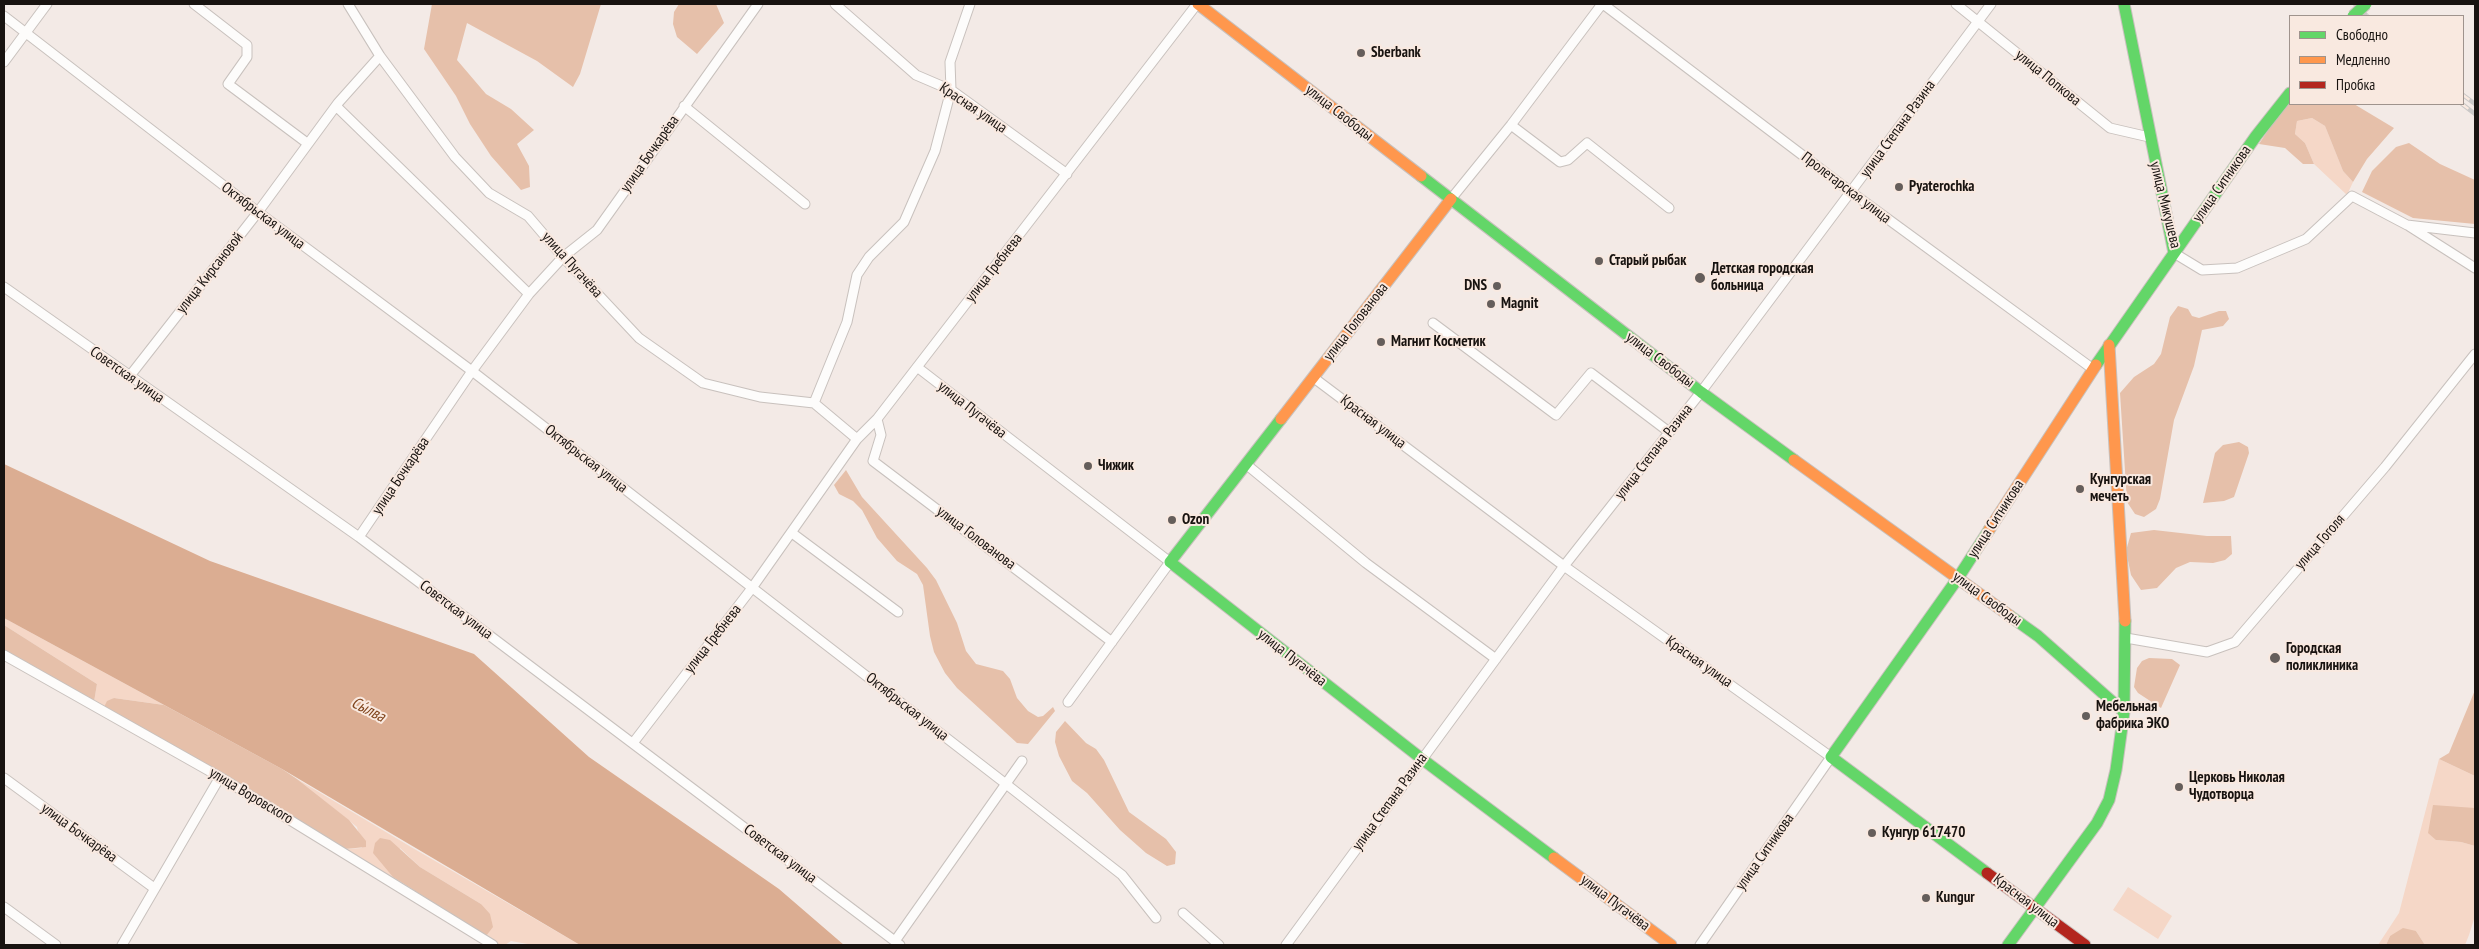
<!DOCTYPE html>
<meta charset="utf-8">
<style>
body{margin:0}
#map{position:relative;width:2479px;height:949px;overflow:hidden;background:#f3eae6;font-family:"PT Sans Narrow",sans-serif}
canvas{display:block}
.frame{position:absolute;inset:0;border:5px solid #181310;pointer-events:none}
.legend{position:absolute;left:2289px;top:15px;width:175px;height:90px;box-sizing:border-box;background:#f9e9e0;border:1px solid #9f938d;margin:0;padding:6px 9px;list-style:none;font-size:15px;color:#181310}
.legend li{display:flex;align-items:center;gap:10px;height:25px}
.legend b{width:25px;border:1px solid #9f938d}
</style>
<div id="map">
<canvas width="2479" height="949"></canvas>
<div class="frame"></div>
<ul class="legend">
<li><b style="height:6px;background:#63d668"></b>Свободно</li>
<li><b style="height:6px;background:#ff974d"></b>Медленно</li>
<li><b style="height:6px;background:#b3261e"></b>Пробка</li>
</ul>
</div>
<script>
const ctx = document.querySelector('canvas').getContext('2d');
ctx.lineJoin = 'round';
function fillPath(path, color) { ctx.fillStyle = color; ctx.fill(path, 'evenodd'); }
const shape = rows => new Path2D(rows.map(r => 'M' + r).join(''));
function stroke(path, color, width, dash) { ctx.strokeStyle = color; ctx.lineWidth = width; ctx.lineCap = dash ? 'butt' : 'round'; ctx.setLineDash(dash || []); ctx.stroke(path); }
function label(font, color, halo, rows, align = 'center') {
  ctx.font = font + ' "PT Sans Narrow",sans-serif'; ctx.lineWidth = 4; ctx.setLineDash([]); ctx.textBaseline = 'middle'; ctx.strokeStyle = halo; ctx.fillStyle = color; for (const [text, x, y, turn = 0] of rows) {
    ctx.save(); ctx.translate(x, y); ctx.rotate((+turn || 0) * Math.PI / 180); ctx.textAlign = isNaN(turn) ? turn : align; if (halo) ctx.strokeText(text, 0, 0); ctx.fillText(text, 0, 0); ctx.restore();
  }
}
const green = shape([
 [2312,118,2325,126,2343,171,2353,182,2347,195,2314,164,2305,143,2295,134,2297,121],
 [4,618,164,705,114,698,104,707,94,702,97,684,4,625],
 [2439,759,2475,776,2475,808,2436,840,2461,842,2475,846,2475,916,2469,935,2465,945,2425,945,2416,931,2390,936,2386,945,2378,945,2399,913],
 [297,779,411,847,580,945,533,945,511,941,505,945,497,945,487,936,481,904,420,867,400,848,399,882,329,842,345,849,362,848,357,827],
 [2128,887,2172,916,2158,939,2113,910]
]);
const forest = shape([
 [432,4,601,4,580,74,573,87,537,61,467,23,457,60,486,94,511,109,534,130,517,144,529,166,530,187,521,190,491,156,470,124,456,96,424,49],
 [679,4,716,4,724,23,697,54,677,37,673,24,674,12],
 [2290,97,2290,104,2354,104,2394,128,2367,159,2353,182,2343,171,2325,126,2312,118,2297,121,2295,134,2305,143,2314,164,2303,164,2285,148,2259,144],
 [2409,143,2440,164,2475,180,2475,224,2413,218,2362,192,2372,171,2396,147],
 [2178,306,2188,309,2192,316,2199,318,2219,311,2226,311,2229,319,2223,326,2202,330,2194,366,2174,420,2160,499,2156,509,2144,517,2135,514,2127,502,2120,393,2134,377,2154,364,2161,354,2170,317],
 [2239,442,2248,447,2249,453,2234,497,2224,501,2203,503,2215,453,2223,445],
 [846,470,862,497,927,568,936,580,957,623,966,651,976,664,1003,671,1010,679,1017,698,1028,711,1038,717,1043,716,1053,707,1055,711,1028,744,1017,743,957,688,945,673,934,652,930,636,923,585,917,574,897,561,877,538,862,510,853,501,839,494,834,485],
 [2154,530,2207,536,2231,536,2232,554,2225,560,2213,563,2190,562,2176,568,2157,588,2141,590,2131,575,2126,551,2131,533],
 [4,625,97,684,94,702,4,652],
 [2149,658,2172,659,2180,665,2161,708,2138,693,2134,687,2137,668,2142,661],
 [2475,690,2475,776,2439,759,2449,753],
 [114,698,164,705,282,769,297,779,349,820,366,841,366,847,345,849,329,842,104,707,107,701],
 [1065,721,1086,743,1096,749,1104,760,1129,812,1166,839,1176,852,1175,864,1167,866,1146,853,1120,830,1087,793,1072,781,1059,756,1055,742,1056,732],
 [2433,805,2475,808,2475,846,2461,842,2436,840,2428,833],
 [380,838,390,840,420,867,481,904,490,914,493,927,486,936,393,877,373,853,375,843],
 [2403,928,2416,931,2425,945,2386,945,2390,936]
]);
const water = shape([
 [4,464,210,561,474,654,589,757,779,889,844,945,580,945,282,769,4,618]
]);
const street = shape([
 [194,4,247,45,247,57,228,84,307,143],
 [348,4,380,56,455,157,489,193,528,216,563,257,639,338,703,383,760,397,814,403,857,439],
 [835,4,916,75,951,90,1067,174],
 [1603,4,1851,192,2093,369],
 [1956,4,2110,128,2149,137],
 [4,16,258,212,472,371,1006,784,1122,875,1156,918],
 [4,62,47,4],
 [336,106,529,294],
 [684,106,805,204],
 [1511,125,1560,162,1568,160,1587,143,1669,208],
 [1451,199,1511,125,1602,4],
 [2409,226,2475,268],
 [2174,253,2202,270,2237,268,2306,239,2352,196,2407,225,2475,233],
 [4,287,359,537,900,945],
 [1433,323,1556,415,1591,373,1669,432],
 [917,367,1170,562,1068,702],
 [129,377,258,212,338,103,380,56],
 [1314,378,1564,566,1831,757,1700,945],
 [814,403,847,322,857,275,869,257,904,222,935,151,951,90,950,62,970,4],
 [877,419,881,435,873,461,1112,642],
 [1247,465,1366,563,1496,659],
 [792,533,898,612],
 [359,537,472,371,529,294,563,257,597,230,758,4],
 [2126,638,2207,652,2235,642,2385,467,2475,354],
 [4,655,220,777,493,945],
 [633,743,752,588,857,439,877,419,1197,4],
 [4,778,154,888],
 [4,907,56,945],
 [1183,913,1219,945],
 [895,941,1022,761],
 [122,945,220,777],
 [1286,945,1564,566,1701,392,1991,4]
]);
const fast = shape([
 [2124,4,2174,253],
 [1421,176,1701,392,1794,460],
 [2096,365,2256,136,2290,93],
 [1281,419,1170,562,1422,759,1554,858],
 [2010,616,2038,636,2124,712],
 [1987,873,1831,757,1958,578,1989,530],
 [2008,945,2097,823,2109,800,2116,770,2124,712,2125,621]
]);
const slow = shape([
 [1198,4,1421,176],
 [2109,345,2125,621],
 [1281,419,1451,199],
 [1794,460,2010,616],
 [1989,530,2096,365],
 [1554,858,1671,945]
]);
const jam = shape([
 [1987,873,2085,945]
]);
const rail = shape([
 [2355,4,2367,16],
 [2463,95,2475,104],
 [2462,104,2475,114]
]);
const fastBridge = shape([
 [2353,16,2366,4]
]);
const markers = [
 [1361,53,5,"#655e5b"],
 [1899,187,5,"#655e5b"],
 [1599,261,5,"#655e5b"],
 [1700,278,6,"#655e5b"],
 [1497,286,5,"#655e5b"],
 [1491,304,5,"#655e5b"],
 [1381,342,5,"#655e5b"],
 [1088,466,5,"#655e5b"],
 [2080,489,5,"#655e5b"],
 [1172,520,5,"#655e5b"],
 [2275,658,6,"#655e5b"],
 [2086,716,5,"#655e5b"],
 [2179,787,5,"#655e5b"],
 [1872,833,5,"#655e5b"],
 [1926,898,5,"#655e5b"]
];
const poiNames = [
 ["Sberbank",1371,53],
 ["Pyaterochka",1909,187],
 ["Старый рыбак",1609,261],
 ["Детская городская",1711,269],
 ["больница",1711,286],
 ["DNS",1487,286,"right"],
 ["Magnit",1501,304],
 ["Магнит Косметик",1391,342],
 ["Чижик",1098,466],
 ["Кунгурская",2090,480],
 ["мечеть",2090,497],
 ["Ozon",1182,520],
 ["Городская",2286,649],
 ["поликлиника",2286,666],
 ["Мебельная",2096,707],
 ["фабрика ЭКО",2096,724],
 ["Церковь Николая",2189,778],
 ["Чудотворца",2189,795],
 ["Кунгур 617470",1882,833],
 ["Kungur",1936,898]
];
const streetNames = [
 ["улица Попкова",2048,78,39],
 ["Красная улица",973,108,34],
 ["улица Свободы",1339,113,38],
 ["улица Степана Разина",1898,129,-54],
 ["улица Бочкарёва",650,154,-55],
 ["улица Ситникова",2222,184,-55],
 ["Пролетарская улица",1846,188,37],
 ["улица Микушева",2165,205,76],
 ["Октябрьская улица",263,216,37],
 ["улица Пугачёва",572,265,48],
 ["улица Гребнева",994,268,-52],
 ["улица Кирсановой",210,273,-52],
 ["улица Голованова",1356,322,-52],
 ["улица Свободы",1660,360,37],
 ["Советская улица",127,375,35],
 ["улица Пугачёва",972,410,38],
 ["Красная улица",1373,422,37],
 ["улица Степана Разина",1654,452,-52],
 ["Октябрьская улица",586,459,38],
 ["улица Бочкарёва",401,476,-56],
 ["улица Ситникова",1996,519,-57],
 ["улица Голованова",976,538,37],
 ["улица Гоголя",2320,542,-49],
 ["улица Свободы",1987,599,36],
 ["Советская улица",456,610,37],
 ["улица Гребнева",713,639,-52],
 ["улица Пугачёва",1292,658,38],
 ["Красная улица",1699,662,35],
 ["Октябрьская улица",907,707,38],
 ["улица Воровского",251,796,31],
 ["улица Степана Разина",1390,802,-54],
 ["улица Бочкарёва",79,833,36],
 ["улица Ситникова",1765,852,-55],
 ["Советская улица",780,854,37],
 ["Красная улица",2026,901,37],
 ["улица Пугачёва",1615,903,37]
];
const waterNames = [
 ["Сы́лва",368,710,27]
];
fillPath(green, '#f5d7c7');
fillPath(forest, '#e6c0aa');
fillPath(water, '#dbad92');
stroke(street, '#c8c1bd', 11);
stroke(fast, '#c8c1bd', 13);
stroke(slow, '#c8c1bd', 13);
stroke(jam, '#c8c1bd', 13);
stroke(street, '#fdfcfb', 9);
stroke(fast, '#63d668', 11);
stroke(slow, '#ff974d', 11);
stroke(jam, '#b3261e', 11);
stroke(rail, '#cac8c7', 4.5);
stroke(rail, '#f9e9e0', 2.5, [8]);
stroke(fastBridge, '#c8c1bd', 13, []);
stroke(fastBridge, '#63d668', 11);
for (const [x, y, r, color] of markers) { const dot = new Path2D(); dot.arc(x, y, r, 0, 2 * Math.PI); ctx.fillStyle = color; ctx.fill(dot); stroke(dot, '#f9e9e0', 2); }
label('bold 15px', '#181310', '#f9e9e0', poiNames, 'left');
label('15px', '#181310', '#f9e9e0', streetNames);
label('italic 16px', '#7f431b', '#f9e9e0', waterNames);
</script>
